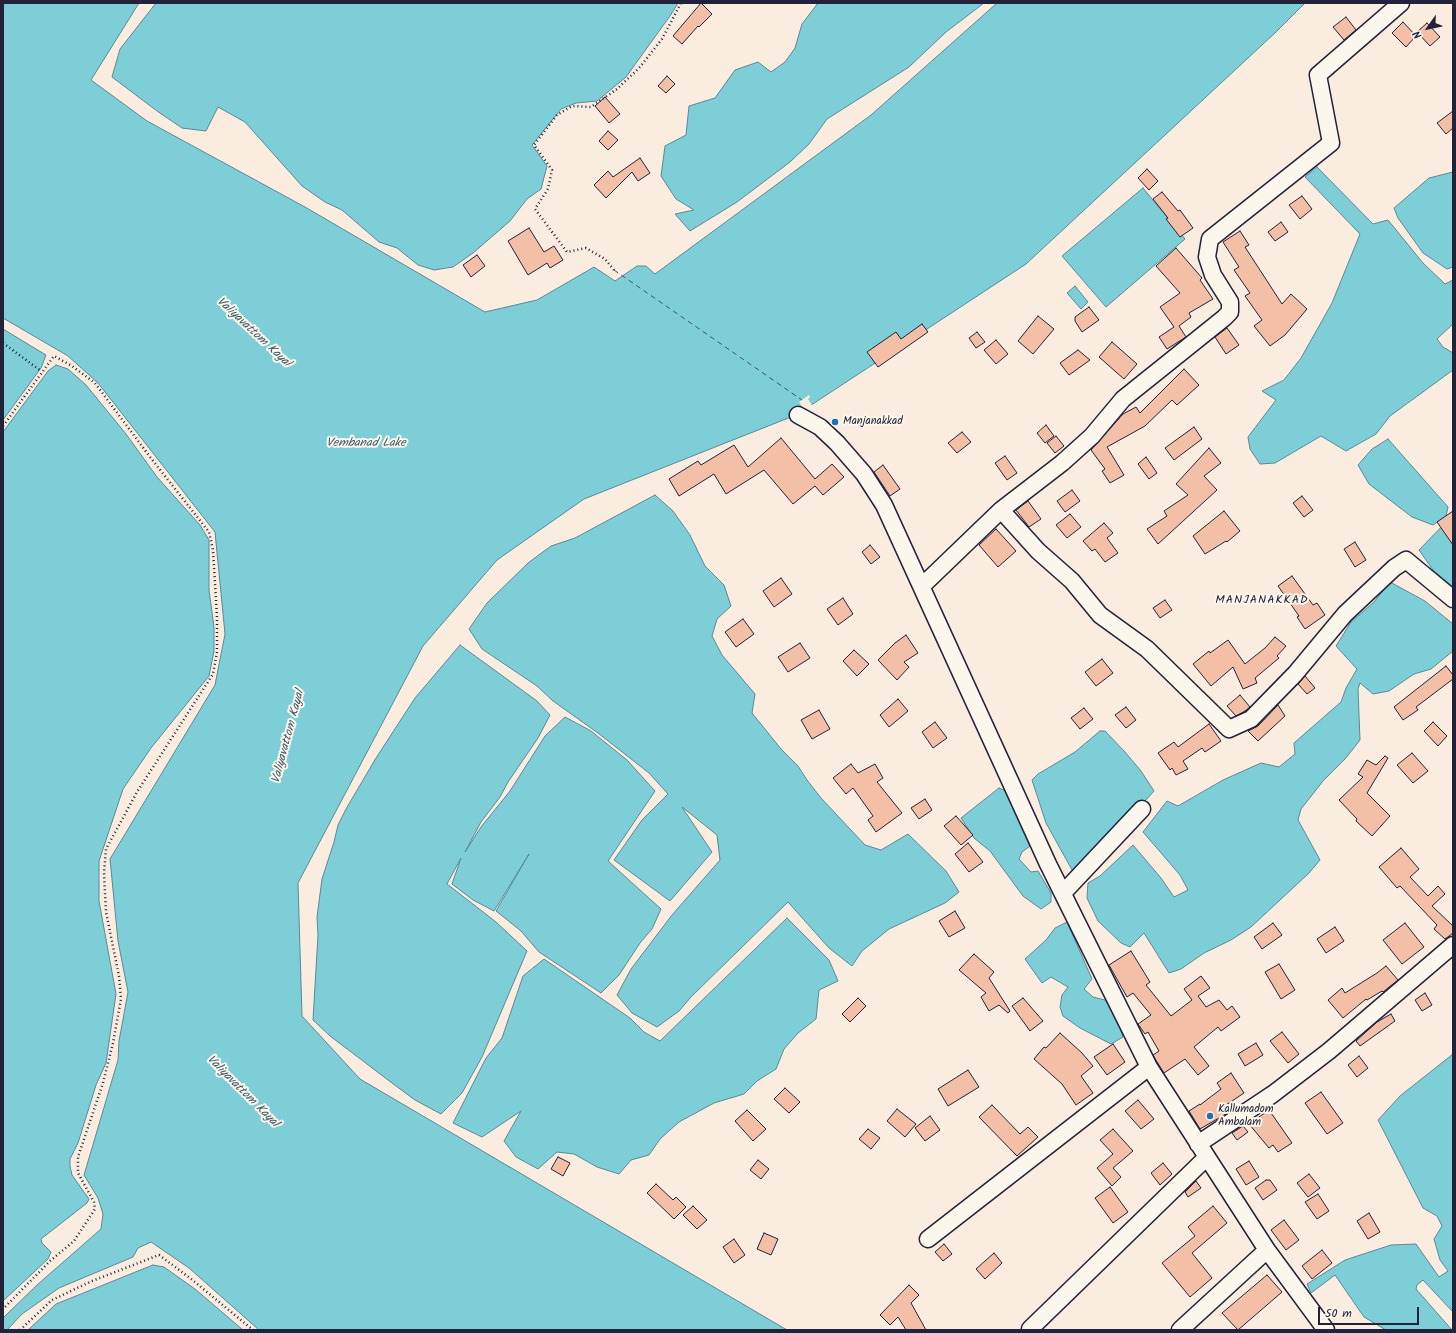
<!DOCTYPE html>
<style>
body{margin:0}
#map{position:relative;width:1456px;height:1333px;overflow:hidden;background:#faecde;font-family:Kalam,sans-serif}
canvas{display:block}
.frame{position:absolute;inset:0;border:4px solid #22223b;pointer-events:none}
.north{position:absolute;left:1408px;top:8px;width:40px;height:40px;-webkit-text-stroke:3px #fbf7ec;paint-order:stroke;rotate:237deg;font-size:11px;font-weight:700;line-height:16px;text-align:center;color:#22223b}
.north::after{content:'';display:block;margin:auto;width:14px;height:18px;background:#22223b;clip-path:polygon(50% 0,100% 100%,50% 72%,0 100%)}
.scale{position:absolute;left:1318px;top:1307px;width:101px;height:18px;box-sizing:border-box;border:2px solid #22223b;border-top:0;padding-left:5px;font-size:12px;line-height:14px;white-space:nowrap;color:#22223b;-webkit-text-stroke:3px #fbf7ec;paint-order:stroke}
</style>
<div id="map">
<canvas width="1456" height="1333"></canvas>
<div class="frame"></div>
<div class="north">N</div>
<div class="scale">50 m</div>
</div>
<script>
const ctx = document.querySelector('canvas').getContext('2d');
ctx.lineJoin = 'round';
function fillPath(path, color) { ctx.fillStyle = color; ctx.fill(path, 'evenodd'); }
const shape = rows => new Path2D(rows.map(r => 'M' + r).join(''));
function stroke(path, color, width, dash) { ctx.strokeStyle = color; ctx.lineWidth = width; ctx.lineCap = dash ? 'butt' : 'round'; ctx.setLineDash(dash || []); ctx.stroke(path); }
function label(font, color, halo, rows, align = 'center') {
  ctx.font = font + ' Kalam,sans-serif'; ctx.lineWidth = 4; ctx.setLineDash([]); ctx.textBaseline = 'middle'; ctx.strokeStyle = halo; ctx.fillStyle = color; for (const [text, x, y, turn = 0] of rows) {
    ctx.save(); ctx.translate(x, y); ctx.rotate((+turn || 0) * Math.PI / 180); ctx.textAlign = isNaN(turn) ? turn : align; if (halo) ctx.strokeText(text, 0, 0); ctx.fillText(text, 0, 0); ctx.restore();
  }
}
const water = shape([
 [3,3,139,3,91,80,147,121,305,207,485,312,537,300,594,267,615,281,637,266,646,266,655,274,871,115,997,3,1305,3,1276,32,1026,264,796,415,584,499,497,560,423,646,298,883,302,1016,360,1079,787,1330,259,1330,189,1268,151,1242,138,1248,133,1257,59,1288,22,1314,7,1330,3,1330,3,1318,37,1285,101,1229,103,1214,98,1198,84,1175,118,1060,119,1041,128,992,118,941,110,859,215,685,225,634,215,532,98,383,68,356,3,318,3,3],
 [156,3,678,3,670,16,626,77,597,101,576,103,561,109,532,145,547,166,541,189,527,199,510,221,473,253,453,267,434,270,418,265,397,248,379,242,342,210,325,202,302,186,245,122,218,107,206,131,182,128,157,111,112,77,120,49,156,3],
 [818,3,984,3,946,32,909,67,827,119,809,144,790,162,737,202,690,231,675,214,694,210,676,199,661,176,665,146,686,135,689,106,715,98,735,70,758,62,771,72,785,62,795,48,802,24,818,3],
 [1317,167,1373,224,1388,220,1423,263,1445,284,1453,280,1453,324,1437,339,1443,347,1453,353,1453,370,1390,416,1376,434,1346,451,1321,436,1275,463,1260,464,1250,449,1248,437,1276,400,1262,391,1284,380,1301,358,1332,303,1360,234,1305,177,1317,167],
 [1453,172,1453,267,1447,269,1423,253,1398,218,1394,208,1429,178,1453,172],
 [1143,188,1185,239,1106,307,1062,256,1143,188],
 [1075,286,1088,302,1081,309,1067,293,1075,286],
 [3,329,46,355,41,368,3,420,3,329],
 [56,365,68,369,86,385,126,434,157,477,200,525,209,540,209,590,214,627,214,651,209,676,151,748,123,789,99,861,99,901,116,994,106,1063,96,1085,78,1143,70,1159,70,1166,72,1175,89,1199,87,1203,41,1239,42,1243,51,1252,48,1259,3,1301,3,432,48,371,56,365],
 [1388,439,1448,507,1446,516,1433,525,1412,517,1369,484,1358,465,1372,449,1388,439],
 [655,495,673,511,690,535,705,566,724,585,731,606,717,619,712,636,722,655,755,694,752,713,781,749,798,766,807,780,821,798,865,845,881,850,908,834,946,871,959,892,945,903,889,929,862,951,852,966,829,948,788,902,691,997,679,1011,657,1027,632,1013,617,995,631,969,672,915,720,860,717,835,682,807,712,852,670,901,614,860,642,820,668,794,649,773,598,733,553,701,537,686,482,649,469,629,487,603,528,563,551,546,575,538,655,495],
 [1453,515,1453,587,1433,570,1419,550,1453,515],
 [1390,582,1425,601,1453,624,1453,651,1431,669,1414,674,1389,691,1373,694,1360,683,1358,689,1360,740,1345,759,1323,781,1301,809,1298,820,1320,860,1309,873,1251,927,1231,940,1204,953,1181,969,1169,973,1144,933,1130,947,1121,943,1098,921,1087,898,1088,883,1100,876,1133,845,1161,878,1174,897,1188,890,1180,875,1143,832,1167,801,1178,806,1223,780,1261,763,1279,767,1295,754,1294,743,1341,702,1346,688,1357,669,1336,646,1351,622,1374,602,1390,582],
 [460,645,537,701,550,715,538,738,508,782,500,797,481,822,465,852,481,827,510,791,545,736,565,717,591,731,627,760,655,791,608,861,661,909,652,929,640,943,619,975,601,993,539,952,521,931,496,911,529,854,494,911,473,900,452,884,461,858,447,884,496,922,527,951,482,1057,462,1093,441,1114,415,1100,392,1083,330,1036,313,1020,318,935,317,917,322,879,334,842,338,825,346,809,376,758,415,698,460,645],
 [1100,731,1105,731,1125,752,1141,771,1154,791,1076,877,1046,823,1032,780,1038,774,1075,752,1100,731],
 [999,788,1006,791,1030,846,1022,852,1019,859,1031,872,1038,871,1051,893,1051,902,1041,909,1023,896,990,851,974,838,961,818,999,788],
 [787,918,829,960,838,981,819,990,816,1019,798,1033,784,1049,776,1069,757,1081,744,1094,714,1103,679,1122,660,1139,649,1155,631,1160,619,1174,597,1167,574,1154,557,1152,538,1169,516,1157,504,1141,521,1111,482,1137,453,1123,486,1058,502,1038,523,976,544,959,630,1018,644,1032,660,1041,787,918],
 [1067,922,1092,979,1084,989,1093,997,1105,1000,1116,1015,1123,1037,1111,1044,1080,1028,1063,1016,1060,1007,1062,995,1068,987,1051,977,1042,983,1025,959,1046,940,1055,928,1067,922],
 [1453,1054,1453,1312,1423,1280,1417,1285,1416,1289,1452,1330,1386,1330,1364,1317,1335,1275,1311,1293,1307,1284,1345,1260,1391,1245,1416,1244,1439,1277,1448,1271,1440,1260,1434,1239,1442,1226,1437,1216,1423,1208,1378,1120,1400,1096,1453,1054],
 [153,1265,164,1267,195,1289,243,1330,28,1330,56,1304,153,1265]
]);
const pier = shape([
 [809,395,810,397,808,399,813,407,805,412,799,402]
]);
const ferry = shape([
 [614,270,802,400]
]);
const building = shape([
 [701,3,712,14,699,27,698,26,682,44,673,36,701,3],
 [1346,17,1356,30,1344,40,1333,27,1346,17],
 [1403,22,1416,36,1406,47,1392,33,1403,22],
 [1427,23,1440,37,1430,46,1417,32,1427,23],
 [667,76,675,84,666,93,658,86,667,76],
 [605,97,620,114,609,123,595,106,605,97],
 [1453,111,1453,128,1446,134,1437,123,1453,111],
 [608,131,618,140,608,150,599,141,608,131],
 [640,158,650,173,638,181,632,172,606,198,594,185,608,171,613,177,640,158],
 [1147,169,1158,181,1149,190,1138,178,1147,169],
 [1162,192,1178,211,1180,210,1193,228,1180,237,1166,219,1168,218,1153,199,1162,192],
 [1302,196,1312,209,1300,219,1289,205,1302,196],
 [1281,222,1288,232,1275,241,1268,232,1281,222],
 [529,228,544,252,554,246,563,260,550,268,547,263,528,275,508,241,529,228],
 [1240,231,1249,245,1245,247,1282,304,1291,294,1307,309,1285,335,1270,346,1254,326,1262,320,1245,296,1250,293,1234,270,1239,267,1223,242,1240,231],
 [1176,248,1202,278,1200,280,1213,299,1189,313,1191,317,1179,326,1186,337,1167,349,1159,337,1174,327,1160,307,1180,293,1156,266,1176,248],
 [477,255,485,266,471,277,463,265,477,255],
 [1089,307,1099,320,1082,332,1075,321,1075,317,1089,307],
 [1038,316,1054,329,1033,354,1018,341,1038,316],
 [922,324,928,332,878,367,867,352,896,332,901,339,922,324],
 [1227,328,1239,345,1226,354,1215,337,1227,328],
 [977,332,985,342,976,348,969,338,977,332],
 [996,340,1008,354,996,364,984,350,996,340],
 [1112,342,1137,364,1124,379,1099,357,1112,342],
 [1078,350,1090,360,1069,375,1060,363,1078,350],
 [1184,369,1199,385,1177,405,1172,400,1145,426,1107,447,1124,475,1110,483,1102,471,1105,469,1091,450,1123,414,1136,407,1140,413,1184,369],
 [1046,425,1054,436,1045,443,1037,433,1046,425],
 [1194,427,1202,439,1174,460,1165,448,1194,427],
 [962,432,971,442,957,453,948,443,962,432],
 [1056,436,1064,446,1055,453,1047,443,1056,436],
 [781,438,815,479,832,464,844,477,823,495,815,486,793,504,764,470,726,494,714,474,679,496,669,479,698,461,701,465,734,445,748,467,781,438],
 [1209,448,1221,463,1204,476,1217,490,1158,544,1147,529,1167,516,1164,511,1188,495,1176,484,1209,448],
 [1005,456,1017,473,1007,480,995,463,1005,456],
 [1146,457,1157,473,1149,479,1138,464,1146,457],
 [883,465,900,489,890,496,874,472,883,465],
 [1072,490,1080,501,1065,512,1057,501,1072,490],
 [1302,496,1313,510,1304,517,1293,503,1302,496],
 [1028,501,1041,519,1029,527,1016,510,1028,501],
 [1224,511,1240,531,1227,542,1226,541,1205,554,1193,536,1224,511],
 [1453,511,1453,545,1437,522,1453,511],
 [1070,514,1081,527,1067,538,1056,525,1070,514],
 [1104,523,1113,533,1107,538,1118,553,1105,562,1095,549,1092,551,1083,541,1104,523],
 [996,529,1016,551,998,567,979,545,996,529],
 [1355,542,1366,560,1355,567,1344,549,1355,542],
 [870,545,880,557,871,564,862,552,870,545],
 [1292,576,1313,605,1317,603,1325,615,1305,629,1297,617,1299,616,1278,586,1292,576],
 [781,578,792,594,774,607,763,591,781,578],
 [843,598,853,614,838,625,827,609,843,598],
 [1165,600,1172,610,1160,618,1153,608,1165,600],
 [743,619,754,634,736,647,725,632,743,619],
 [906,635,918,653,904,662,909,667,897,680,878,660,895,643,906,635],
 [1275,637,1286,646,1277,656,1279,658,1255,678,1257,683,1243,689,1233,667,1211,686,1193,664,1209,651,1210,653,1228,640,1245,664,1265,648,1275,637],
 [800,643,810,658,788,672,778,657,800,643],
 [854,650,869,664,857,676,843,661,854,650],
 [1102,659,1113,673,1096,686,1085,672,1102,659],
 [1446,666,1453,675,1453,679,1416,707,1418,710,1403,720,1394,707,1446,666],
 [1305,676,1315,688,1307,694,1298,684,1305,676],
 [1240,695,1250,707,1245,711,1236,716,1227,706,1240,695],
 [898,699,908,711,889,727,880,715,898,699],
 [1278,705,1285,716,1258,741,1248,731,1258,726,1278,705],
 [1126,707,1136,720,1126,728,1115,715,1126,707],
 [1084,708,1093,719,1080,729,1071,718,1084,708],
 [819,710,830,729,812,739,801,720,819,710],
 [935,722,947,738,933,748,922,732,935,722],
 [1433,722,1447,736,1438,746,1424,731,1433,722],
 [1209,724,1221,741,1205,752,1202,748,1183,761,1188,769,1176,775,1172,768,1170,770,1158,753,1174,742,1178,747,1209,724],
 [1412,753,1428,771,1413,783,1397,765,1412,753],
 [1385,756,1388,758,1367,793,1390,816,1372,836,1356,821,1357,819,1339,800,1363,777,1358,774,1367,760,1376,765,1385,756],
 [851,764,858,773,875,764,883,778,877,782,902,813,876,832,868,820,873,816,853,788,846,794,833,778,851,764],
 [925,799,932,810,919,819,911,808,925,799],
 [956,816,973,835,961,845,944,826,956,816],
 [968,843,983,862,969,872,955,854,968,843],
 [1401,848,1419,869,1410,877,1428,896,1438,886,1445,894,1432,906,1453,926,1453,933,1445,939,1434,929,1437,925,1400,886,1397,888,1379,867,1401,848],
 [955,911,965,928,949,937,939,921,955,911],
 [1273,923,1282,935,1262,949,1254,937,1273,923],
 [1405,923,1424,947,1402,964,1383,940,1405,923],
 [1335,927,1344,941,1326,953,1317,939,1335,927],
 [1131,951,1150,982,1146,985,1171,1016,1192,1000,1184,989,1201,976,1210,988,1198,996,1206,1007,1219,1000,1227,1010,1232,1006,1240,1017,1221,1031,1218,1027,1194,1047,1209,1066,1198,1075,1185,1059,1164,1073,1157,1062,1153,1055,1159,1051,1148,1032,1145,1034,1138,1024,1151,1015,1133,993,1127,997,1109,965,1131,951],
 [974,954,994,972,989,978,1010,1011,1008,1013,999,1005,989,1011,981,997,986,993,959,970,974,954],
 [1279,964,1295,990,1281,999,1265,972,1279,964],
 [1386,966,1398,980,1383,992,1382,991,1367,1000,1366,999,1343,1018,1328,1000,1342,988,1345,993,1377,973,1386,966],
 [1425,993,1432,1005,1422,1011,1415,1000,1425,993],
 [858,998,866,1006,850,1022,842,1014,858,998],
 [1023,998,1043,1021,1030,1031,1012,1006,1023,998],
 [1391,1014,1395,1021,1360,1046,1356,1041,1377,1022,1391,1014],
 [1282,1032,1299,1054,1288,1063,1270,1041,1282,1032],
 [1060,1033,1082,1053,1093,1066,1081,1076,1093,1093,1076,1105,1062,1084,1034,1059,1044,1047,1046,1048,1060,1033],
 [1256,1043,1263,1055,1245,1066,1238,1054,1256,1043],
 [1113,1044,1125,1062,1107,1075,1094,1057,1113,1044],
 [1359,1056,1368,1068,1357,1077,1348,1065,1359,1056],
 [968,1070,979,1087,948,1106,938,1089,968,1070],
 [1231,1073,1244,1093,1226,1105,1231,1111,1200,1129,1189,1111,1200,1104,1200,1105,1221,1089,1217,1083,1231,1073],
 [785,1088,800,1102,789,1113,774,1099,785,1088],
 [1321,1092,1343,1123,1327,1134,1305,1103,1321,1092],
 [1138,1100,1154,1119,1141,1129,1125,1111,1138,1100],
 [992,1105,1020,1134,1028,1127,1038,1137,1017,1156,979,1117,992,1105],
 [897,1109,916,1124,905,1137,887,1121,897,1109],
 [747,1110,766,1129,753,1141,735,1121,747,1110],
 [1269,1110,1292,1143,1278,1152,1273,1145,1269,1148,1249,1124,1269,1110],
 [930,1116,940,1130,925,1141,915,1128,930,1116],
 [1243,1126,1248,1132,1237,1140,1232,1133,1243,1126],
 [868,1129,880,1138,871,1149,859,1139,868,1129],
 [1113,1129,1133,1151,1113,1168,1121,1177,1112,1186,1097,1168,1113,1154,1100,1140,1113,1129],
 [558,1157,570,1163,563,1176,551,1169,558,1157],
 [758,1160,769,1169,761,1179,750,1170,758,1160],
 [1249,1161,1259,1177,1246,1185,1236,1169,1249,1161],
 [1163,1163,1172,1174,1160,1185,1151,1173,1163,1163],
 [1309,1174,1320,1188,1308,1197,1297,1183,1309,1174],
 [1266,1180,1270,1180,1277,1190,1263,1200,1255,1188,1266,1180],
 [1196,1181,1201,1188,1188,1197,1185,1192,1196,1181],
 [656,1184,673,1200,676,1197,686,1207,674,1219,647,1193,656,1184],
 [1110,1187,1128,1212,1113,1223,1095,1198,1110,1187],
 [1318,1194,1329,1211,1317,1219,1305,1202,1318,1194],
 [693,1206,707,1220,697,1229,683,1215,693,1206],
 [1213,1206,1227,1223,1192,1253,1212,1278,1190,1297,1162,1263,1195,1236,1188,1227,1213,1206],
 [1369,1213,1380,1232,1368,1239,1357,1221,1369,1213],
 [1284,1220,1299,1240,1286,1250,1271,1230,1284,1220],
 [764,1233,778,1239,771,1255,757,1249,764,1233],
 [734,1239,745,1255,734,1263,723,1247,734,1239],
 [944,1244,952,1254,943,1261,935,1252,944,1244],
 [1322,1250,1332,1263,1312,1279,1302,1266,1322,1250],
 [994,1253,1002,1263,985,1279,976,1269,994,1253],
 [1267,1275,1282,1292,1238,1330,1222,1313,1267,1275],
 [909,1285,919,1295,911,1303,926,1330,906,1330,898,1317,890,1325,880,1315,909,1285]
]);
const path = shape([
 [614,270,605,259,586,248,567,252,535,209,548,189,552,170,534,145,557,115,572,106,591,107,617,89,640,67,662,39,681,3],
 [3,343,41,371],
 [3,426,54,356,72,366,95,383,150,457,209,532,213,550,217,617,217,652,213,674,137,792,106,849,104,873,106,912,119,976,121,999,113,1043,103,1083,78,1157,78,1173,94,1202,95,1209,74,1241,50,1261,3,1309],
 [20,1330,52,1300,92,1281,159,1255,190,1278,253,1330]
]);
const minor = shape([
 [798,415,820,427,837,443,864,474,884,505,1048,864,1149,1067,1267,1250,1326,1330],
 [1001,510,1038,551,1072,581,1100,615,1147,649,1229,729,1251,719,1295,674,1345,614,1394,568,1406,560,1453,599],
 [922,586,1001,510,1062,463,1092,436,1123,399,1224,318,1230,312,1230,302,1213,275,1207,257,1210,239,1331,143,1318,75,1401,3],
 [1063,893,1142,809],
 [1198,1144,1273,1094,1329,1051,1453,945],
 [928,1239,1149,1067],
 [1030,1329,1207,1157],
 [1180,1330,1267,1250]
]);
const markers = [
 [835,422,4,"#1f6fb2"],
 [1210,1116,4,"#1f6fb2"]
];
const poiNames = [
 ["Manjanakkad",843,422],
 ["Kallumadom",1218,1110],
 ["Ambalam",1218,1123]
];
const waterNames = [
 ["Valiyavattom Kayal",253,333,43],
 ["Vembanad Lake",366,444],
 ["Valiyavattom Kayal",289,737,-75],
 ["Valiyavattom Kayal",242,1092,45]
];
const neighbourhoodNames = [
 ["MANJANAKKAD",1262,601]
];
fillPath(water, '#7eced8');
stroke(water, '#598999', 1);
fillPath(pier, '#faecde');
stroke(ferry, '#3e566a', 1, [5, 4]);
fillPath(building, '#f4bfa7');
stroke(building, '#22223b', 1);
stroke(minor, '#22223b', 19);
stroke(path, '#22223b', 2.5, [1, 3]);
stroke(minor, '#fbf7ec', 16);
for (const [x, y, r, color] of markers) { const dot = new Path2D(); dot.arc(x, y, r, 0, 2 * Math.PI); ctx.fillStyle = color; ctx.fill(dot); stroke(dot, '#fbf7ec', 1.5); }
label('11px', '#22223b', '#fbf7ec', poiNames, 'left');
label('italic 12px', '#3e566a', '#fbf7ec', waterNames);
ctx.letterSpacing = '1px';
label('12px', '#22223b', '#fbf7ec', neighbourhoodNames);
ctx.letterSpacing = '0px';
</script>
